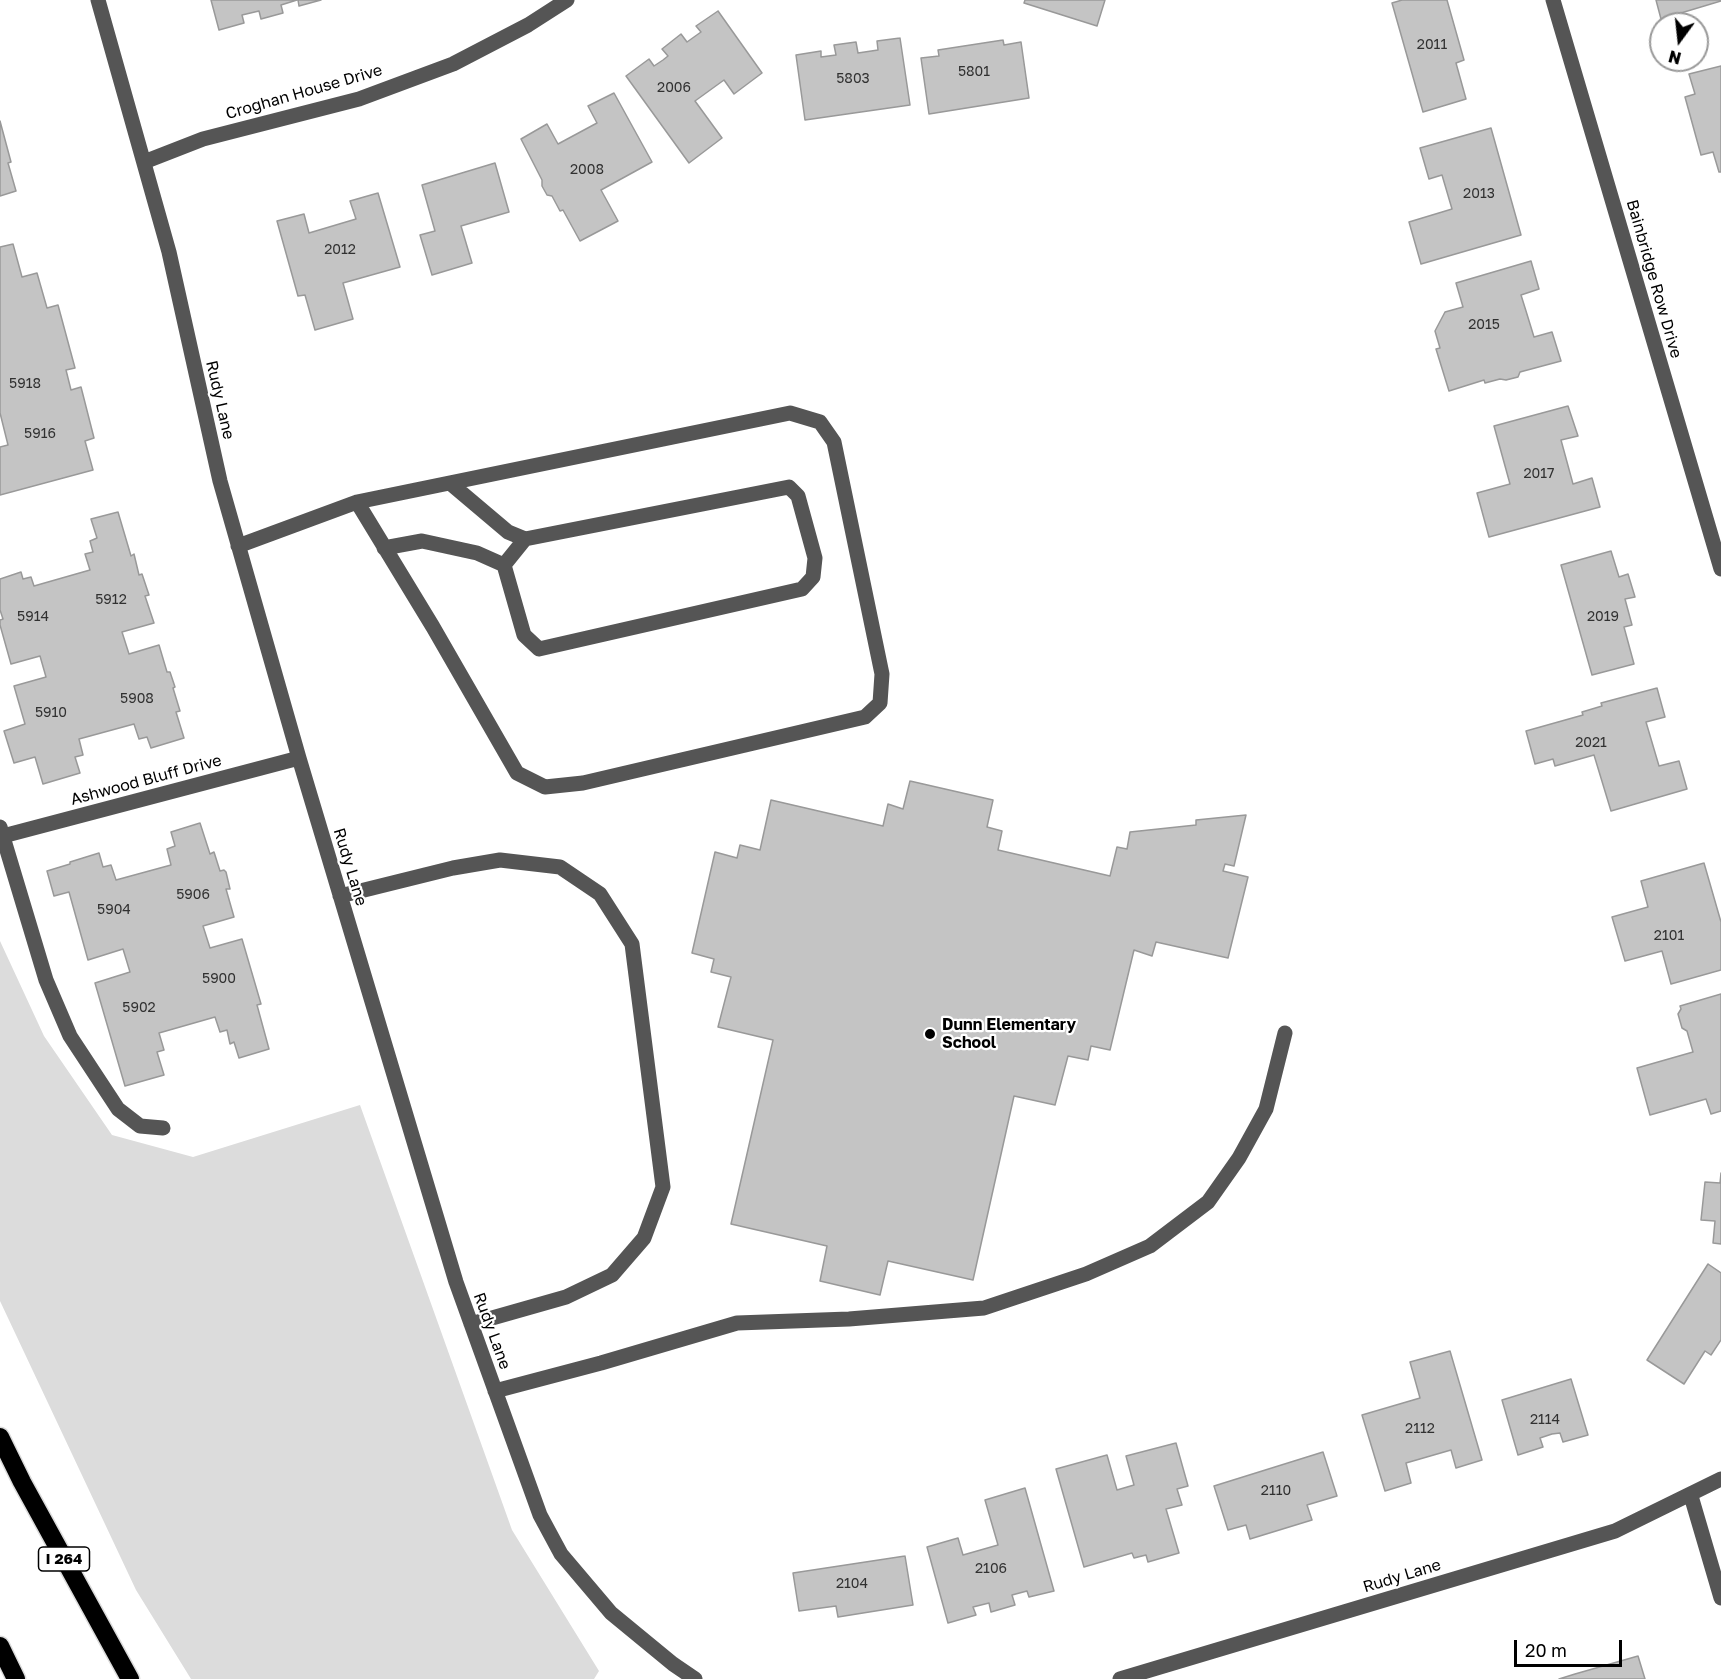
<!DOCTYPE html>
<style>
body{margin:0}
#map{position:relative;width:1721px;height:1679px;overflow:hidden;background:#fff;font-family:"Golos Text",sans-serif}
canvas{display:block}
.north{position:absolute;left:1649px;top:12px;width:60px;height:60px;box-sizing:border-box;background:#fff;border:2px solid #999;border-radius:50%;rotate:195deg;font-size:16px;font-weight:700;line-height:24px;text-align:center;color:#000}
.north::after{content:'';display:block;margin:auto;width:21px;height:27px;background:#000;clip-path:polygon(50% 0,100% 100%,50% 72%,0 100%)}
.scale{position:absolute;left:1514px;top:1640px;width:108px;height:27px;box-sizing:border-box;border:3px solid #000;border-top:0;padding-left:8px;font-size:18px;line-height:21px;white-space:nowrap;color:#000;-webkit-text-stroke:4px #fff;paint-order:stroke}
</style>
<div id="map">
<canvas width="1721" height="1679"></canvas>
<div class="north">N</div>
<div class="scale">20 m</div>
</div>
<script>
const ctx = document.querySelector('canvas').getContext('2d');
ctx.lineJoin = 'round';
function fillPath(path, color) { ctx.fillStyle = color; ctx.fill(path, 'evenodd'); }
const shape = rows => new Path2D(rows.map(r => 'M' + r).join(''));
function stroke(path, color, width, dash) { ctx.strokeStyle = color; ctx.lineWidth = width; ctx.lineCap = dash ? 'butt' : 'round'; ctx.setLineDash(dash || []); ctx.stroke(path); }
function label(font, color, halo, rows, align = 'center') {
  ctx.font = font + ' "Golos Text",sans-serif'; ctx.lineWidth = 4.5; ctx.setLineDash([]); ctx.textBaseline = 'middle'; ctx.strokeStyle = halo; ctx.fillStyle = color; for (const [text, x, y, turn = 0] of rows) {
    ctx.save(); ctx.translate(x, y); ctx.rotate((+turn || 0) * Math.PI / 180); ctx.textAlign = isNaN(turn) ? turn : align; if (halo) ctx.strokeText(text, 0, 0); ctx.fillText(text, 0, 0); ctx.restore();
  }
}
const green = shape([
 [0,941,44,1036,112,1135,193,1157,360,1105,512,1530,599,1671,594,1679,191,1679,136,1590,0,1301]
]);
const building = shape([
 [211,0,297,0,281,5,283,13,261,19,259,11,242,15,244,23,219,30,211,0],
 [298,0,321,0,299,6,298,0],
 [1025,0,1105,0,1097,26,1024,3,1025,0],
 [1402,0,1447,0,1464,60,1456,63,1466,99,1423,112,1392,3,1402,0],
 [1656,0,1721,0,1721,1,1661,19,1656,0],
 [718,11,762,73,734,94,724,80,695,101,722,138,689,163,626,76,649,59,654,66,663,60,668,56,662,49,681,34,687,42,701,32,696,26,718,11],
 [900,38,910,105,805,120,796,55,821,51,821,57,836,55,834,45,856,42,858,53,878,50,877,41,900,38],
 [1003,40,1004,45,1021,42,1029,98,929,114,921,58,939,56,938,50,1003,40],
 [1721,66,1721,172,1719,172,1713,152,1701,155,1685,97,1695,94,1689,74,1721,66],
 [614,93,652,162,601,190,618,221,580,241,563,210,560,211,552,196,547,195,542,186,542,180,521,139,547,124,558,144,597,123,588,106,614,93],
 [0,121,11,162,8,163,16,191,0,196,0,121],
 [1491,128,1521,235,1421,264,1409,222,1452,209,1442,175,1429,179,1420,148,1491,128],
 [495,163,509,212,461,226,472,263,432,275,420,235,435,231,422,185,495,163],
 [378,193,400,267,343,283,353,319,315,330,305,295,298,296,277,221,304,214,309,233,356,219,350,201,378,193],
 [13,244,22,277,37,273,47,308,58,305,75,368,66,370,71,390,81,387,94,438,85,441,93,470,0,495,0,447,8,445,0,413,0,247,13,244],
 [1531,261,1539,289,1521,295,1526,311,1534,337,1552,332,1561,361,1520,372,1518,377,1506,380,1500,379,1485,383,1484,380,1449,391,1436,349,1440,348,1435,331,1445,312,1463,307,1456,283,1531,261],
 [1568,406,1578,436,1561,440,1573,484,1592,478,1600,507,1489,537,1477,493,1510,484,1494,426,1568,406],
 [118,512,131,556,134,554,139,575,142,574,149,595,145,596,154,623,122,632,129,654,159,645,167,672,170,672,175,687,173,688,180,711,176,712,184,738,151,748,147,737,139,739,134,724,79,739,83,755,75,757,80,773,43,784,35,757,14,763,4,731,25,724,14,686,46,677,40,656,11,664,0,625,0,620,3,619,0,610,0,579,21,572,23,579,31,577,34,586,90,570,85,554,93,552,90,541,97,538,91,519,118,512],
 [1611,551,1619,577,1628,574,1635,597,1625,599,1632,625,1624,627,1634,664,1592,675,1561,565,1611,551],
 [1657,688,1665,717,1646,722,1659,766,1679,761,1687,789,1611,811,1594,755,1555,766,1553,759,1535,764,1526,731,1583,715,1582,712,1602,706,1601,703,1657,688],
 [910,781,993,800,987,827,1002,831,998,850,1110,876,1117,847,1127,849,1130,832,1196,825,1196,820,1246,815,1234,866,1225,864,1223,871,1248,877,1228,958,1156,942,1152,956,1134,950,1110,1050,1091,1046,1088,1060,1068,1056,1055,1105,1014,1096,973,1280,888,1261,880,1295,820,1281,827,1246,731,1224,773,1040,718,1027,731,977,711,972,714,959,692,953,715,852,737,858,740,845,760,850,771,800,883,826,888,804,903,809,910,781],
 [200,823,210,854,214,852,220,871,224,870,226,872,230,889,226,889,234,917,203,926,210,948,242,939,261,1004,257,1005,269,1049,239,1058,234,1042,230,1044,227,1030,220,1032,215,1017,159,1033,164,1050,157,1052,164,1075,125,1086,95,983,130,972,123,949,88,960,69,892,54,896,47,871,70,864,70,862,99,853,103,867,111,865,116,880,171,865,167,849,175,846,171,832,200,823],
 [1704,863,1721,922,1721,970,1671,984,1662,951,1625,961,1612,917,1648,907,1641,881,1704,863],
 [1721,994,1721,1111,1711,1114,1706,1099,1650,1115,1637,1068,1693,1052,1687,1031,1682,1028,1678,1014,1681,1009,1680,1006,1721,994],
 [1721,1173,1721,1244,1713,1243,1715,1221,1701,1220,1705,1182,1720,1183,1721,1173],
 [1708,1264,1721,1273,1721,1340,1711,1355,1705,1351,1684,1384,1647,1360,1708,1264],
 [1450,1351,1482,1460,1456,1468,1451,1450,1406,1463,1411,1483,1385,1491,1362,1415,1420,1398,1410,1362,1450,1351],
 [1571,1379,1588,1435,1563,1442,1560,1433,1552,1434,1540,1438,1543,1447,1518,1455,1502,1400,1571,1379],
 [1176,1443,1188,1486,1177,1489,1182,1505,1166,1509,1179,1553,1148,1562,1146,1555,1134,1558,1132,1553,1084,1567,1056,1469,1107,1455,1117,1490,1134,1485,1126,1456,1176,1443],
 [1323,1452,1337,1496,1307,1505,1312,1520,1250,1539,1246,1525,1228,1530,1214,1486,1323,1452],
 [1025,1488,1054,1591,1029,1597,1027,1591,1012,1595,1015,1605,991,1612,989,1603,973,1607,976,1615,948,1623,927,1547,958,1538,963,1555,998,1545,985,1500,1025,1488],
 [905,1556,913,1605,838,1617,836,1606,799,1611,793,1573,905,1556],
 [1638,1656,1645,1679,1559,1679,1575,1674,1638,1656]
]);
const minor = shape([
 [98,0,169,252,220,481,299,758,456,1282,540,1515,561,1554,611,1613,673,1664,695,1679],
 [1553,0,1721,569],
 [144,162,203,139,359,99,453,64,528,25,567,0],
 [450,483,508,532,525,539],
 [238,546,357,502,790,413,820,422,834,442,882,674,880,703,865,717,583,783,545,787,517,773,433,627,357,502],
 [384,548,422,541,477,553,504,565,524,635,539,649,802,589,813,577,815,558,798,496,789,487,525,539,504,565],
 [0,827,46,980,70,1036,118,1109,140,1126,163,1128],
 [3,836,299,758],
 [340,896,453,868,500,860,560,867,600,894,632,944,663,1187,644,1238,612,1275,566,1297,471,1324],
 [495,1391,601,1363,737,1323,849,1319,984,1308,1086,1274,1150,1246,1208,1202,1239,1158,1266,1109,1285,1033],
 [1691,1496,1721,1598],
 [1120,1679,1615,1531,1721,1479]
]);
const highway = shape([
 [0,1437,22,1482,130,1679],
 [0,1646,16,1679]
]);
const markers = [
 [930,1034,6,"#000"]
];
const numberNames = [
 ["2011",1432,45],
 ["5801",974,72],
 ["5803",853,79],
 ["2006",674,88],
 ["2008",587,170],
 ["2013",1479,194],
 ["2012",340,250],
 ["2015",1484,325],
 ["5918",25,384],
 ["5916",40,434],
 ["2017",1539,474],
 ["5912",111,600],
 ["5914",33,617],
 ["2019",1603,617],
 ["5908",137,699],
 ["5910",51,713],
 ["2021",1591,743],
 ["5906",193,895],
 ["5904",114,910],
 ["2101",1669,936],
 ["5900",219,979],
 ["5902",139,1008],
 ["2114",1545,1420],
 ["2112",1420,1429],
 ["2110",1276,1491],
 ["2106",991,1569],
 ["2104",852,1584]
];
const shields = [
 [64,1559,51]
];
const shieldNames = [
 ["I 264",64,1559]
];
const streetNames = [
 ["Croghan House Drive",304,92,-16],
 ["Bainbridge Row Drive",1654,279,74],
 ["Rudy Lane",220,400,77],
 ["Ashwood Bluff Drive",146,780,-15],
 ["Rudy Lane",350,867,73],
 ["Rudy Lane",492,1331,70],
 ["Rudy Lane",1402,1576,-17]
];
const poiNames = [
 ["Dunn Elementary",942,1025],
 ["School",942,1043]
];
fillPath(green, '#dcdcdc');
fillPath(building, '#c4c4c4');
stroke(building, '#999', 1.5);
stroke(highway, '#dbdbdb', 21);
stroke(minor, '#555', 15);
stroke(highway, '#000', 18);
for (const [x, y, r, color] of markers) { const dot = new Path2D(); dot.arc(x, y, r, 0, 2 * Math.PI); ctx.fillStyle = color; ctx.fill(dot); stroke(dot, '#fff', 2); }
label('14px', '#313131', null, numberNames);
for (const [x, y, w] of shields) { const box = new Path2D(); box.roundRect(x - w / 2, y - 12, w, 24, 4.5); ctx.fillStyle = '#fff'; ctx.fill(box); stroke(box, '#000', 1.5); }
label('bold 15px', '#000', null, shieldNames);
label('16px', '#000', '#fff', streetNames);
label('bold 16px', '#000', '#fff', poiNames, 'left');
</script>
